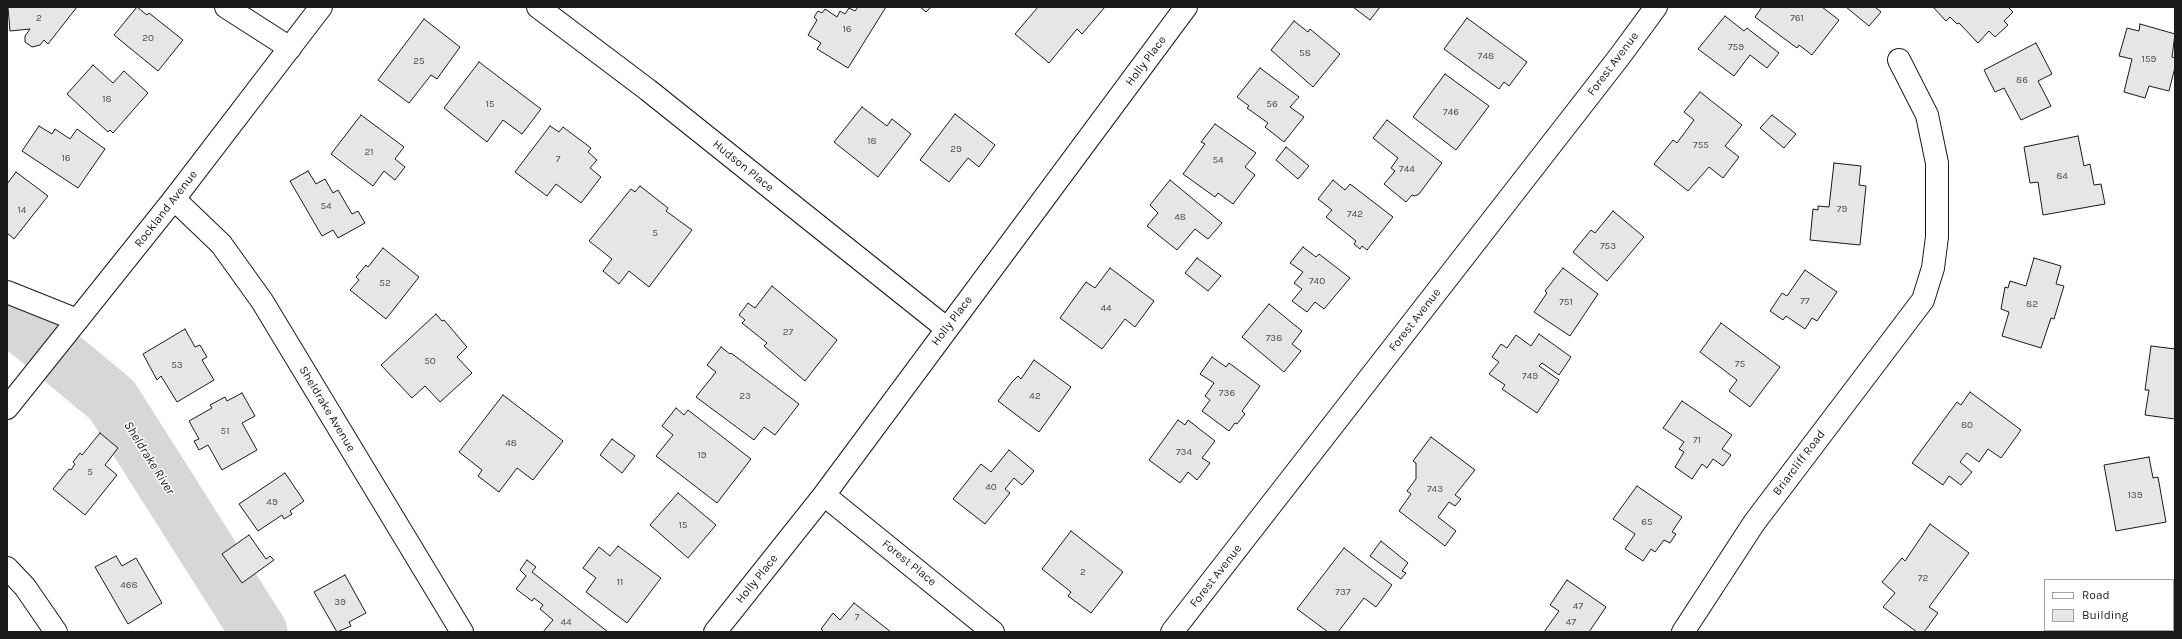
<!DOCTYPE html>
<style>
body{margin:0}
#map{position:relative;width:2182px;height:639px;overflow:hidden;background:#fff;font-family:Karla,sans-serif}
canvas{display:block}
.frame{position:absolute;inset:0;border:8px solid #1a1a1a;pointer-events:none}
.legend{position:absolute;left:2044px;top:579px;width:130px;height:52px;box-sizing:border-box;background:#fff;border:1px solid #a3a3a3;margin:0;padding:5px 7px;list-style:none;font-size:12px;color:#1a1a1a}
.legend li{display:flex;align-items:center;gap:8px;height:20px}
.legend b{width:20px;border:1px solid #a3a3a3}
</style>
<div id="map">
<canvas width="2182" height="639"></canvas>
<div class="frame"></div>
<ul class="legend">
<li><b style="height:5px;background:#fff"></b>Road</li>
<li><b style="height:11px;background:#e6e6e6"></b>Building</li>
</ul>
</div>
<script>
const ctx = document.querySelector('canvas').getContext('2d');
ctx.lineJoin = 'round';
const shape = rows => new Path2D(rows.map(r => 'M' + r).join(''));
function stroke(path, color, width, dash) { ctx.strokeStyle = color; ctx.lineWidth = width; ctx.lineCap = dash ? 'butt' : 'round'; ctx.setLineDash(dash || []); ctx.stroke(path); }
function fillPath(path, color) { ctx.fillStyle = color; ctx.fill(path, 'evenodd'); }
function label(font, color, halo, rows, align = 'center') {
  ctx.font = font + ' Karla,sans-serif'; ctx.lineWidth = 3; ctx.setLineDash([]); ctx.textBaseline = 'middle'; ctx.strokeStyle = halo; ctx.fillStyle = color; for (const [text, x, y, turn = 0] of rows) {
    ctx.save(); ctx.translate(x, y); ctx.rotate((+turn || 0) * Math.PI / 180); ctx.textAlign = isNaN(turn) ? turn : align; if (halo) ctx.strokeText(text, 0, 0); ctx.fillText(text, 0, 0); ctx.restore();
  }
}
const river = shape([
 [7,313,112,400,259,632]
]);
const building = shape([
 [8,7,77,7,48,44,44,40,40,45,32,47,25,42,25,36,30,29,10,31,8,7],
 [137,7,147,15,149,13,183,40,158,71,114,35,137,7],
 [858,7,886,7,848,68,817,49,821,43,808,35,817,20,814,17,818,11,822,13,825,9,837,17,840,11,845,14,849,8,855,11,858,7],
 [920,7,931,7,926,12,920,7],
 [1038,7,1105,7,1082,34,1077,29,1049,63,1015,34,1038,7],
 [1353,7,1380,7,1370,20,1353,7],
 [1762,7,1822,7,1839,20,1812,55,1799,45,1797,48,1755,17,1762,7],
 [1846,7,1875,7,1881,12,1869,26,1846,7],
 [1933,7,2008,7,2013,12,2004,21,2008,25,1995,37,1989,31,1978,43,1959,23,1957,24,1950,17,1946,21,1933,7],
 [1725,16,1744,31,1747,28,1779,53,1767,68,1750,55,1734,76,1698,49,1725,16],
 [1467,18,1527,62,1509,86,1504,82,1499,89,1444,49,1467,18],
 [424,19,460,47,437,79,431,75,409,103,378,80,424,19],
 [1294,21,1308,32,1310,29,1340,54,1313,87,1271,50,1294,21],
 [2140,24,2175,34,2172,57,2175,58,2175,67,2169,91,2149,86,2145,98,2124,92,2132,59,2119,56,2127,28,2139,31,2140,24],
 [2036,43,2052,74,2038,81,2051,106,2021,120,2004,88,1995,92,1984,70,2036,43],
 [479,62,541,109,522,134,503,120,487,142,444,108,479,62],
 [93,65,113,83,124,71,148,93,113,133,110,130,108,132,67,94,93,65],
 [1260,68,1299,97,1290,107,1304,117,1284,142,1265,127,1268,123,1247,108,1249,106,1237,97,1260,68],
 [1445,74,1489,106,1456,150,1413,117,1445,74],
 [1700,92,1742,125,1725,146,1739,157,1723,178,1709,167,1688,191,1654,164,1673,140,1677,143,1694,120,1684,112,1700,92],
 [862,107,887,126,892,119,911,134,878,177,834,142,862,107],
 [955,114,995,145,979,167,968,158,949,182,920,160,955,114],
 [361,115,404,147,395,159,405,167,395,180,384,171,373,186,331,154,361,115],
 [1772,115,1796,134,1784,148,1760,128,1772,115],
 [1387,120,1442,163,1419,194,1415,196,1412,195,1406,202,1384,184,1395,171,1391,168,1398,158,1373,138,1387,120],
 [1215,124,1256,153,1245,167,1255,175,1233,204,1218,193,1215,197,1183,174,1205,144,1201,142,1215,124],
 [39,126,52,134,55,129,70,139,77,129,105,149,78,188,22,151,39,126],
 [550,126,559,132,563,127,591,148,588,152,597,160,590,168,601,177,581,203,556,184,547,196,515,172,550,126],
 [2078,136,2084,166,2090,164,2094,185,2101,184,2105,204,2043,215,2038,182,2030,183,2024,147,2078,136],
 [1286,147,1309,166,1298,179,1276,160,1286,147],
 [1834,163,1861,166,1859,185,1866,186,1860,245,1810,240,1813,209,1818,210,1818,206,1829,207,1834,163],
 [308,171,316,184,325,179,333,193,338,190,352,214,358,211,365,223,338,238,333,230,322,236,290,181,308,171],
 [16,172,48,196,14,239,7,233,7,184,16,172],
 [1170,180,1222,223,1208,239,1195,229,1177,250,1147,226,1158,213,1150,205,1170,180],
 [1333,180,1345,190,1350,184,1393,217,1367,250,1362,246,1360,249,1354,244,1356,241,1326,217,1332,210,1318,199,1333,180],
 [640,186,668,208,666,211,692,230,649,287,629,271,619,284,603,271,612,259,589,241,631,189,635,192,640,186],
 [1613,211,1644,237,1607,281,1573,252,1591,230,1595,233,1613,211],
 [1303,247,1316,257,1319,254,1350,278,1324,309,1315,302,1307,312,1292,301,1302,289,1294,283,1303,272,1290,263,1303,247],
 [383,248,419,277,386,319,350,290,359,280,356,277,366,265,368,267,383,248],
 [1197,258,1221,276,1208,291,1185,273,1197,258],
 [2034,258,2061,266,2056,284,2064,286,2054,319,2051,318,2041,348,2002,336,2009,312,2001,309,2005,287,2008,288,2010,281,2026,286,2034,258],
 [1110,268,1154,301,1135,327,1125,319,1102,349,1060,318,1086,282,1095,288,1110,268],
 [1563,268,1598,294,1570,336,1534,312,1547,293,1545,291,1563,268],
 [1805,270,1837,292,1817,321,1812,318,1805,329,1786,316,1783,320,1770,311,1782,293,1787,296,1805,270],
 [772,286,837,340,805,381,764,346,767,343,742,323,745,320,739,315,748,303,755,308,772,286],
 [1269,304,1302,331,1292,344,1301,351,1284,372,1242,337,1269,304],
 [436,314,442,321,444,320,467,347,457,357,472,373,440,402,425,386,412,398,381,365,436,314],
 [1721,323,1780,367,1750,407,1729,391,1737,380,1700,352,1721,323],
 [185,329,195,347,200,345,207,357,202,360,214,380,177,402,161,376,157,380,143,354,185,329],
 [1539,334,1571,357,1559,375,1542,363,1539,366,1559,380,1537,413,1502,389,1505,385,1489,374,1499,362,1492,357,1501,344,1507,348,1516,335,1531,346,1539,334],
 [2151,346,2175,349,2175,419,2145,415,2149,390,2145,390,2151,346],
 [721,347,730,354,731,353,799,404,775,435,764,427,754,440,696,397,716,372,707,365,721,347],
 [1212,357,1226,367,1229,363,1260,386,1242,411,1245,414,1237,424,1235,423,1229,431,1202,411,1210,400,1205,396,1214,383,1200,374,1212,357],
 [1034,360,1071,387,1039,432,998,401,1012,382,1018,376,1021,379,1034,360],
 [1970,392,2021,430,2001,458,1988,449,1979,462,1967,453,1960,462,1972,472,1961,485,1949,476,1943,485,1912,463,1957,402,1961,405,1970,392],
 [242,393,255,416,242,423,257,450,222,470,208,445,199,450,194,441,199,439,189,421,212,408,210,405,225,397,227,401,242,393],
 [503,395,563,441,533,480,517,468,499,492,478,476,482,470,459,452,503,395],
 [1682,401,1732,435,1722,449,1731,455,1723,466,1713,459,1707,468,1702,464,1692,479,1675,467,1684,452,1679,449,1684,442,1663,428,1682,401],
 [676,408,684,415,688,410,751,459,717,503,656,456,673,435,662,426,676,408],
 [1178,420,1185,425,1188,420,1215,441,1202,458,1210,463,1197,480,1188,472,1180,483,1149,460,1178,420],
 [100,433,118,448,105,465,117,475,85,515,53,489,69,469,71,470,75,464,73,462,80,453,82,455,100,433],
 [1431,437,1475,470,1455,495,1461,499,1455,506,1449,502,1438,517,1456,531,1445,546,1399,511,1411,494,1407,491,1416,479,1416,463,1413,461,1431,437],
 [612,439,635,456,622,473,600,455,612,439],
 [1009,450,1034,471,1022,485,1014,478,1005,489,1010,493,985,524,953,499,981,464,991,472,1009,450],
 [2149,457,2153,478,2158,477,2166,522,2116,531,2104,465,2149,457],
 [285,473,304,501,290,511,292,514,284,519,282,515,258,531,239,504,285,473],
 [1637,486,1682,517,1672,532,1676,534,1670,543,1664,540,1655,552,1651,549,1643,561,1625,549,1635,534,1613,519,1637,486],
 [678,493,716,525,688,558,650,525,678,493],
 [1930,524,1969,553,1929,607,1938,613,1924,632,1917,632,1883,607,1895,593,1882,582,1902,558,1905,561,1930,524],
 [1071,531,1123,572,1091,613,1068,596,1071,592,1042,569,1071,531],
 [249,535,266,559,270,556,274,560,242,583,222,554,249,535],
 [1381,541,1408,563,1402,571,1406,573,1401,579,1370,556,1381,541],
 [618,546,661,578,627,623,586,592,596,578,583,568,599,547,610,556,618,546],
 [1344,548,1392,585,1376,607,1364,598,1338,632,1328,632,1297,609,1344,548],
 [116,556,122,566,136,558,162,603,128,624,95,567,116,556],
 [527,560,536,567,532,572,608,632,543,632,553,620,540,609,543,605,534,598,532,601,516,589,526,576,520,570,527,560],
 [345,575,366,613,349,622,351,626,337,632,314,592,345,575],
 [1567,580,1606,607,1589,632,1544,632,1559,611,1550,605,1567,580],
 [854,603,891,632,824,632,821,629,833,613,840,620,854,603]
]);
const street = shape([
 [226,7,290,48],
 [538,7,648,90,946,328],
 [174,199,221,244,262,301,462,632],
 [7,292,77,320],
 [824,495,993,632],
 [715,632,824,495,1186,7],
 [1172,632,1620,56,1656,7],
 [1683,632,1754,523,1923,300,1933,268,1937,237,1937,163,1927,115,1899,60]
]);
const secondary = shape([
 [7,408,174,199,321,7],
 [7,568,25,587,56,632]
]);
const numberNames = [
 ["2",39,18],
 ["761",1797,18],
 ["16",847,29],
 ["20",148,38],
 ["759",1736,47],
 ["58",1305,53],
 ["748",1486,56],
 ["159",2149,59],
 ["25",419,61],
 ["86",2022,80],
 ["18",107,99],
 ["15",490,104],
 ["56",1272,104],
 ["746",1451,112],
 ["18",872,141],
 ["755",1701,145],
 ["29",956,149],
 ["21",369,152],
 ["16",66,158],
 ["7",558,159],
 ["54",1218,160],
 ["744",1407,169],
 ["84",2062,176],
 ["54",326,206],
 ["79",1842,209],
 ["14",22,210],
 ["742",1355,214],
 ["48",1180,217],
 ["5",655,233],
 ["753",1608,246],
 ["740",1317,281],
 ["52",385,283],
 ["77",1805,301],
 ["751",1566,302],
 ["82",2032,304],
 ["44",1106,308],
 ["27",788,332],
 ["738",1274,338],
 ["50",430,361],
 ["75",1740,364],
 ["53",177,365],
 ["749",1530,376],
 ["736",1227,393],
 ["23",745,396],
 ["42",1035,396],
 ["80",1967,425],
 ["51",225,431],
 ["71",1697,440],
 ["48",511,443],
 ["734",1184,452],
 ["19",702,455],
 ["5",90,472],
 ["40",991,487],
 ["743",1435,489],
 ["139",2135,495],
 ["49",272,502],
 ["65",1647,522],
 ["15",683,525],
 ["2",1083,572],
 ["72",1923,578],
 ["11",620,582],
 ["468",129,585],
 ["737",1343,592],
 ["39",340,602],
 ["47",1578,606],
 ["7",857,617],
 ["44",566,622],
 ["47",1571,622]
];
const streetNames = [
 ["Holly Place",1146,61,-53],
 ["Forest Avenue",1613,64,-53],
 ["Hudson Place",743,166,39],
 ["Rockland Avenue",166,209,-52],
 ["Forest Avenue",1415,320,-52],
 ["Holly Place",952,321,-53],
 ["Sheldrake Avenue",327,409,59],
 ["Briarcliff Road",1799,463,-53],
 ["Forest Place",909,563,39],
 ["Forest Avenue",1216,576,-52],
 ["Holly Place",757,579,-51]
];
const waterNames = [
 ["Sheldrake River",149,458,58]
];
stroke(river, '#d7d7d7', 57);
fillPath(building, '#e6e6e6');
stroke(building, '#1a1a1a', 1);
stroke(street, '#1a1a1a', 24);
stroke(secondary, '#1a1a1a', 24);
stroke(street, '#fff', 22);
stroke(secondary, '#fff', 22);
label('10px', '#4d4d4d', null, numberNames);
label('12px', '#1a1a1a', '#fff', streetNames);
label('italic 13px', '#1a1a1a', '#fff', waterNames);
</script>
